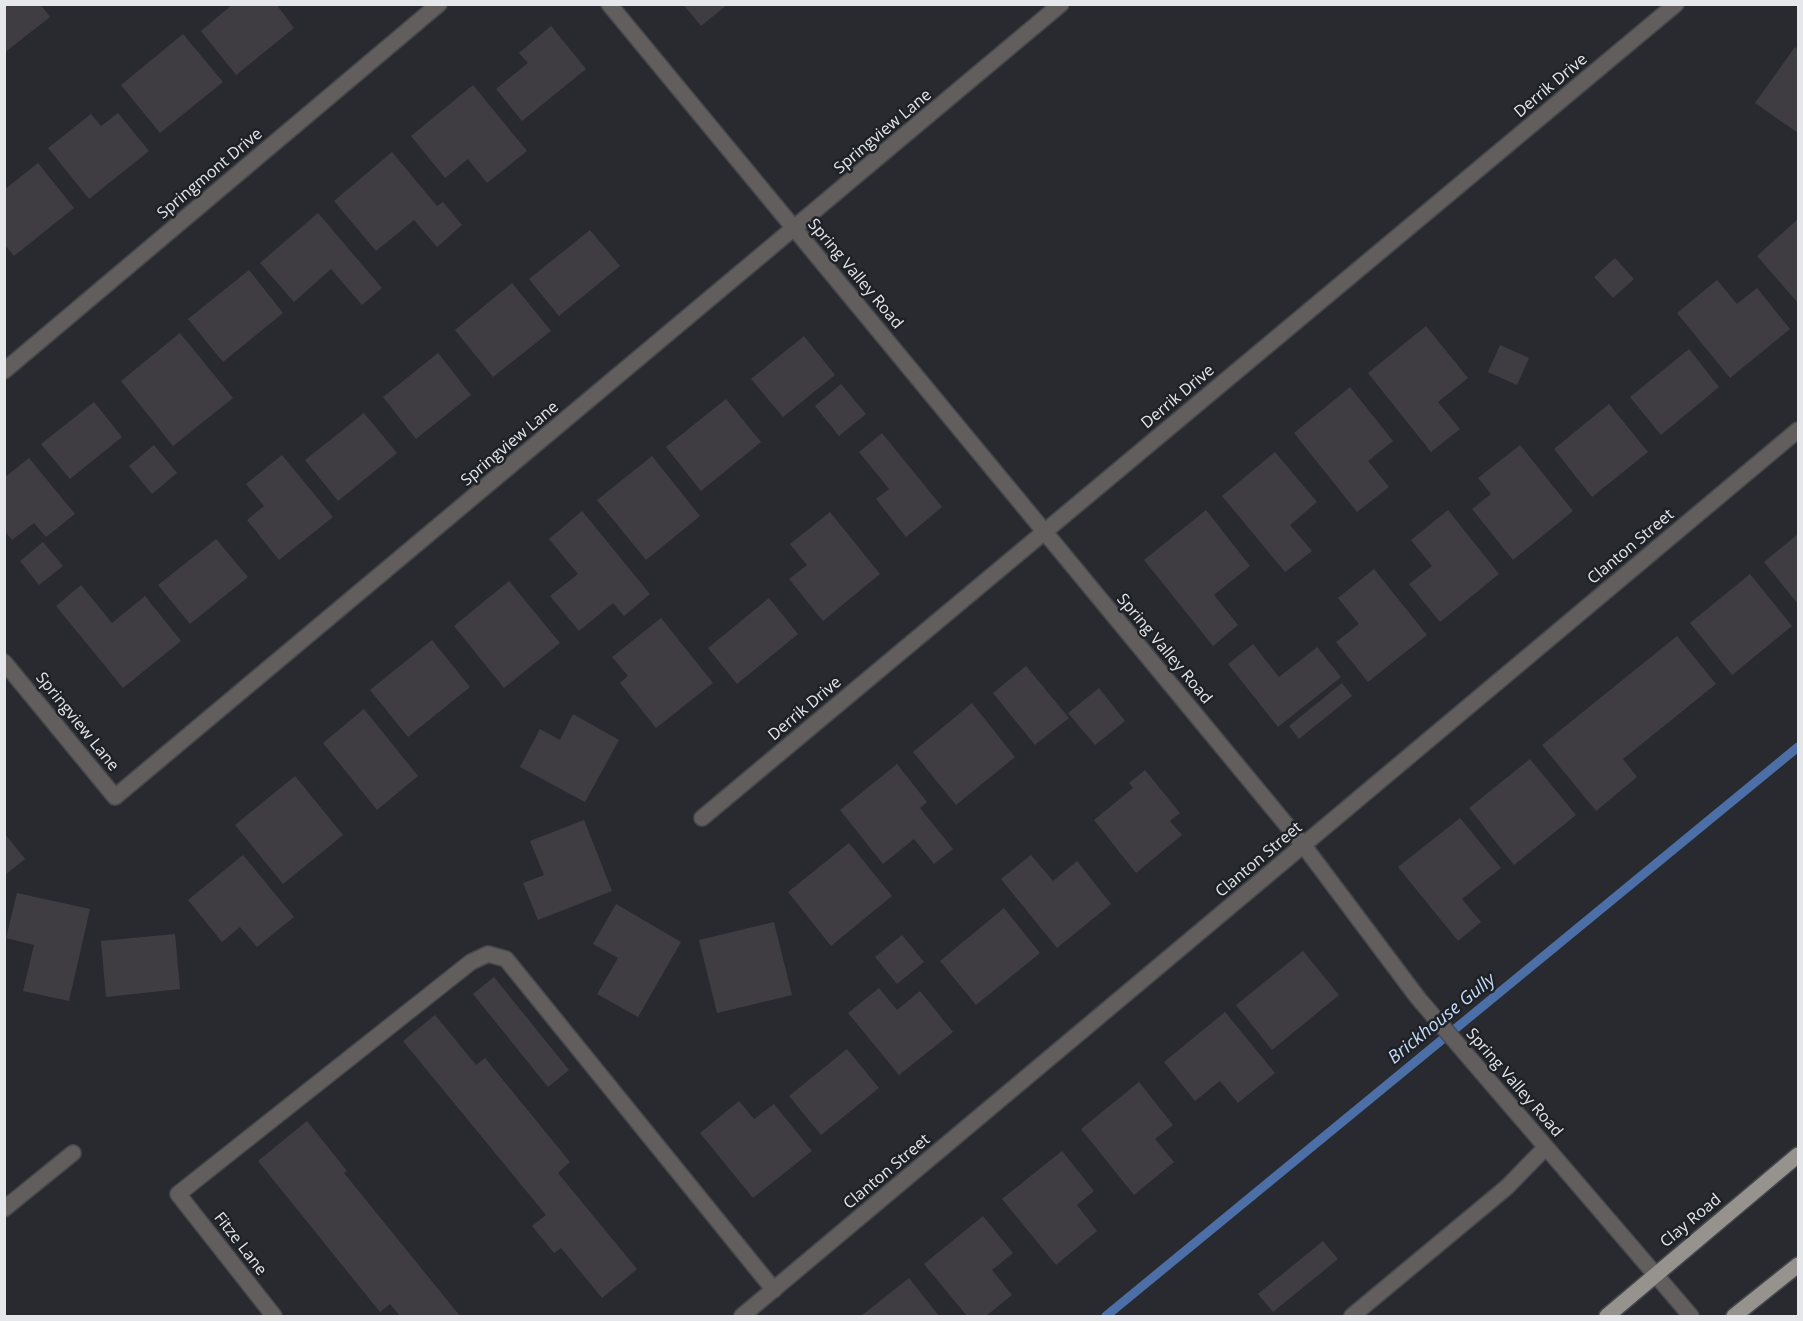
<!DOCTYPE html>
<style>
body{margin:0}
#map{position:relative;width:1803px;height:1321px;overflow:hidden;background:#282a2f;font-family:"Open Sans",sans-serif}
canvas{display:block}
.frame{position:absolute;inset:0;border:6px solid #e5e7ea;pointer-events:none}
</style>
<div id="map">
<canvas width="1803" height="1321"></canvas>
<div class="frame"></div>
</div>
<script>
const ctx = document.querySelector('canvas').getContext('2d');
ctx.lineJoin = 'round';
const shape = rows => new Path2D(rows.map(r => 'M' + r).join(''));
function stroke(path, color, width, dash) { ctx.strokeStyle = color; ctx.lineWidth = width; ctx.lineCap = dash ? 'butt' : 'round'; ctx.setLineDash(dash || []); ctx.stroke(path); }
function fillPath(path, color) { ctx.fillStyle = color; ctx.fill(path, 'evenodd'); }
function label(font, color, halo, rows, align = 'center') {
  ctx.font = font + ' "Open Sans",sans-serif'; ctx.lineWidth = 5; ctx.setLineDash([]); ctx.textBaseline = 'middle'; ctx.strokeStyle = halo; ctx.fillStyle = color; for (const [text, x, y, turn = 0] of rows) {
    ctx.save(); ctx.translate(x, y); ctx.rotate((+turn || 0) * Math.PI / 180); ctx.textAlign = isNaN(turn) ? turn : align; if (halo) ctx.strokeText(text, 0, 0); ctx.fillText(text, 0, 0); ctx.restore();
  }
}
const stream = shape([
 [1106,1316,1798,747]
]);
const building = shape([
 [4,4,40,4,50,17,4,53],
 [233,4,276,4,294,28,236,75,201,31],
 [683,4,728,4,701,26],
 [551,26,586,69,522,121,496,89,528,63,519,53],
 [183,34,223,82,160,133,121,85],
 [1795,47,1798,50,1798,133,1755,103],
 [473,85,527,151,487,183,468,159,445,178,411,136],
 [118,113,149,151,89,199,48,148,91,114,101,126],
 [392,152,437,206,443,202,462,225,437,247,414,220,376,251,334,201],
 [38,163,74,208,14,256,4,244,4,190],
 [318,213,382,288,362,305,331,269,294,302,260,263],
 [1798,219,1798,303,1757,256],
 [590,230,620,266,559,316,529,279],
 [1615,258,1634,279,1613,298,1594,277],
 [249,270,283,313,223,362,188,319],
 [1717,280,1737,304,1757,288,1790,329,1730,378,1677,313],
 [512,283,551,331,493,377,455,330],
 [1426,326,1468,378,1438,402,1460,429,1431,452,1368,373],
 [180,333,233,398,173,446,121,381],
 [804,336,835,375,783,417,751,379],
 [1500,345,1529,358,1517,385,1488,372],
 [1689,349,1719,387,1661,435,1630,397],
 [438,353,471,395,416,439,383,397],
 [841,384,866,414,839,436,815,406],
 [1350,387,1393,441,1368,461,1389,487,1357,512,1294,433],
 [726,399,761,442,701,491,666,447],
 [94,402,122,437,70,479,41,444],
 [1609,404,1648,452,1592,497,1554,449],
 [364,413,397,453,338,501,305,460],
 [882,433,942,507,906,537,876,499,889,489,859,452],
 [154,445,177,473,152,494,129,466],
 [1520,445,1573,511,1513,560,1472,509,1491,494,1478,478],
 [1275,452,1317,502,1290,525,1312,551,1285,572,1222,496],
 [282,455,333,517,279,560,247,520,264,506,246,484],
 [652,456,700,516,646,560,597,500],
 [29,458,75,514,46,537,34,523,12,540,4,530,4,478],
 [1206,510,1250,566,1214,595,1238,625,1213,646,1144,560],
 [1448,510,1499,574,1440,622,1409,584,1432,566,1411,540],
 [582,511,650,594,624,616,613,603,579,631,550,596,578,574,549,539],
 [830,512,880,574,823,621,789,579,807,565,790,544],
 [1798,534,1798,604,1764,562],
 [216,539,248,577,190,624,158,585],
 [43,542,63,566,39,585,20,561],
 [1374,569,1427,635,1368,682,1336,642,1359,624,1338,598],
 [1750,574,1792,626,1732,675,1690,623],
 [509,581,560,643,504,688,454,626],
 [81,585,112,623,145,596,181,641,123,688,56,606],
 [769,598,798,634,737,684,708,648],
 [661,618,713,683,656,728,620,683,628,676,612,657],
 [1677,636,1716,684,1623,759,1637,777,1596,811,1542,745],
 [432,640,470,687,408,737,370,690],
 [1253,644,1279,677,1317,647,1341,677,1278,727,1228,664],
 [1026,666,1069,718,1035,745,993,693],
 [1342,683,1352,696,1299,739,1289,726],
 [1099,688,1125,721,1095,745,1068,713],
 [972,703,1015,757,956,805,913,752],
 [364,709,418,776,377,810,323,743],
 [573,714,619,740,585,802,520,767,540,729,560,740],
 [1530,759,1576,815,1514,865,1469,808],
 [897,764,927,802,920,808,953,849,934,864,914,839,883,864,840,810],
 [1145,770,1180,813,1170,821,1182,835,1136,873,1094,820,1133,788,1129,783],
 [295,776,343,835,283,884,235,825],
 [1460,818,1501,868,1462,899,1481,922,1458,941,1398,867],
 [584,820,612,891,538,920,523,883,544,875,530,841],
 [4,833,25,859,4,876],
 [849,843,892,896,831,946,788,892],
 [243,855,294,917,257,947,240,927,222,942,188,900],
 [1031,855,1053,881,1077,861,1111,904,1057,948,1001,879],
 [17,893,90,909,69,1001,23,991,34,945,6,938],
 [616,904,681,942,638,1017,597,994,618,958,593,944],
 [1004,908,1040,953,976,1005,940,961],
 [774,922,792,995,717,1013,699,940],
 [175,934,180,989,106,997,101,941],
 [902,935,924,962,897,984,875,957],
 [1303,951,1339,995,1272,1050,1236,1005],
 [494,977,569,1070,548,1087,473,994],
 [879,988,897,1010,920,991,953,1032,899,1075,848,1013],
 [1225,1012,1275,1073,1238,1103,1220,1081,1195,1101,1164,1062],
 [435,1015,476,1065,485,1058,570,1162,558,1173,637,1269,602,1298,561,1248,554,1253,532,1226,546,1215,403,1041],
 [847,1049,879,1088,821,1135,789,1096],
 [1139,1082,1173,1125,1155,1139,1174,1162,1134,1195,1081,1129],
 [739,1101,754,1119,774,1104,812,1151,753,1198,700,1133],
 [307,1121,347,1171,344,1173,460,1316,400,1316,390,1304,380,1312,258,1161],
 [1062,1151,1094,1191,1077,1205,1097,1231,1056,1265,1002,1199],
 [983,1216,1013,1253,992,1270,1012,1295,986,1316,967,1316,924,1264],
 [1323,1241,1338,1259,1273,1312,1258,1294],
 [909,1278,939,1316,861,1316]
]);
const minor = shape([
 [609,4,1304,846,1418,998,1691,1316],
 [4,371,439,4],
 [4,662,115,797,1061,4],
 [702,818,1676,4],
 [4,1209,73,1153],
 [274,1316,178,1194,471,962,488,954,506,959,774,1290],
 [742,1316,1798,430],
 [1352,1316,1507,1187,1546,1147]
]);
const major = shape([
 [1607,1316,1798,1155],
 [1734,1316,1798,1265]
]);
const streetNames = [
 ["Derrik Drive",1551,86,-40],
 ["Springview Lane",883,132,-40],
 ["Springmont Drive",210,174,-40],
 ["Spring Valley Road",855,274,50],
 ["Derrik Drive",1178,397,-40],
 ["Springview Lane",510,444,-40],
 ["Clanton Street",1631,547,-40],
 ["Spring Valley Road",1164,649,50],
 ["Derrik Drive",805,709,-40],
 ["Springview Lane",77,722,51],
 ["Clanton Street",1259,860,-40],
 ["Spring Valley Road",1514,1083,49],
 ["Clanton Street",887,1172,-40],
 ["Clay Road",1691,1221,-40],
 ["Fitze Lane",240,1244,52]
];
const waterNames = [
 ["Brickhouse Gully",1442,1019,-39]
];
stroke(stream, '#4d6fa7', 9);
fillPath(building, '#403d42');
stroke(minor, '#46484d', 18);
stroke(major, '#46484d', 18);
stroke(minor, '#615e5d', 15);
stroke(major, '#96928e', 15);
label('16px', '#e5e7ea', '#1e2125', streetNames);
label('italic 18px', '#c7dbfc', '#1e2125', waterNames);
</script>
